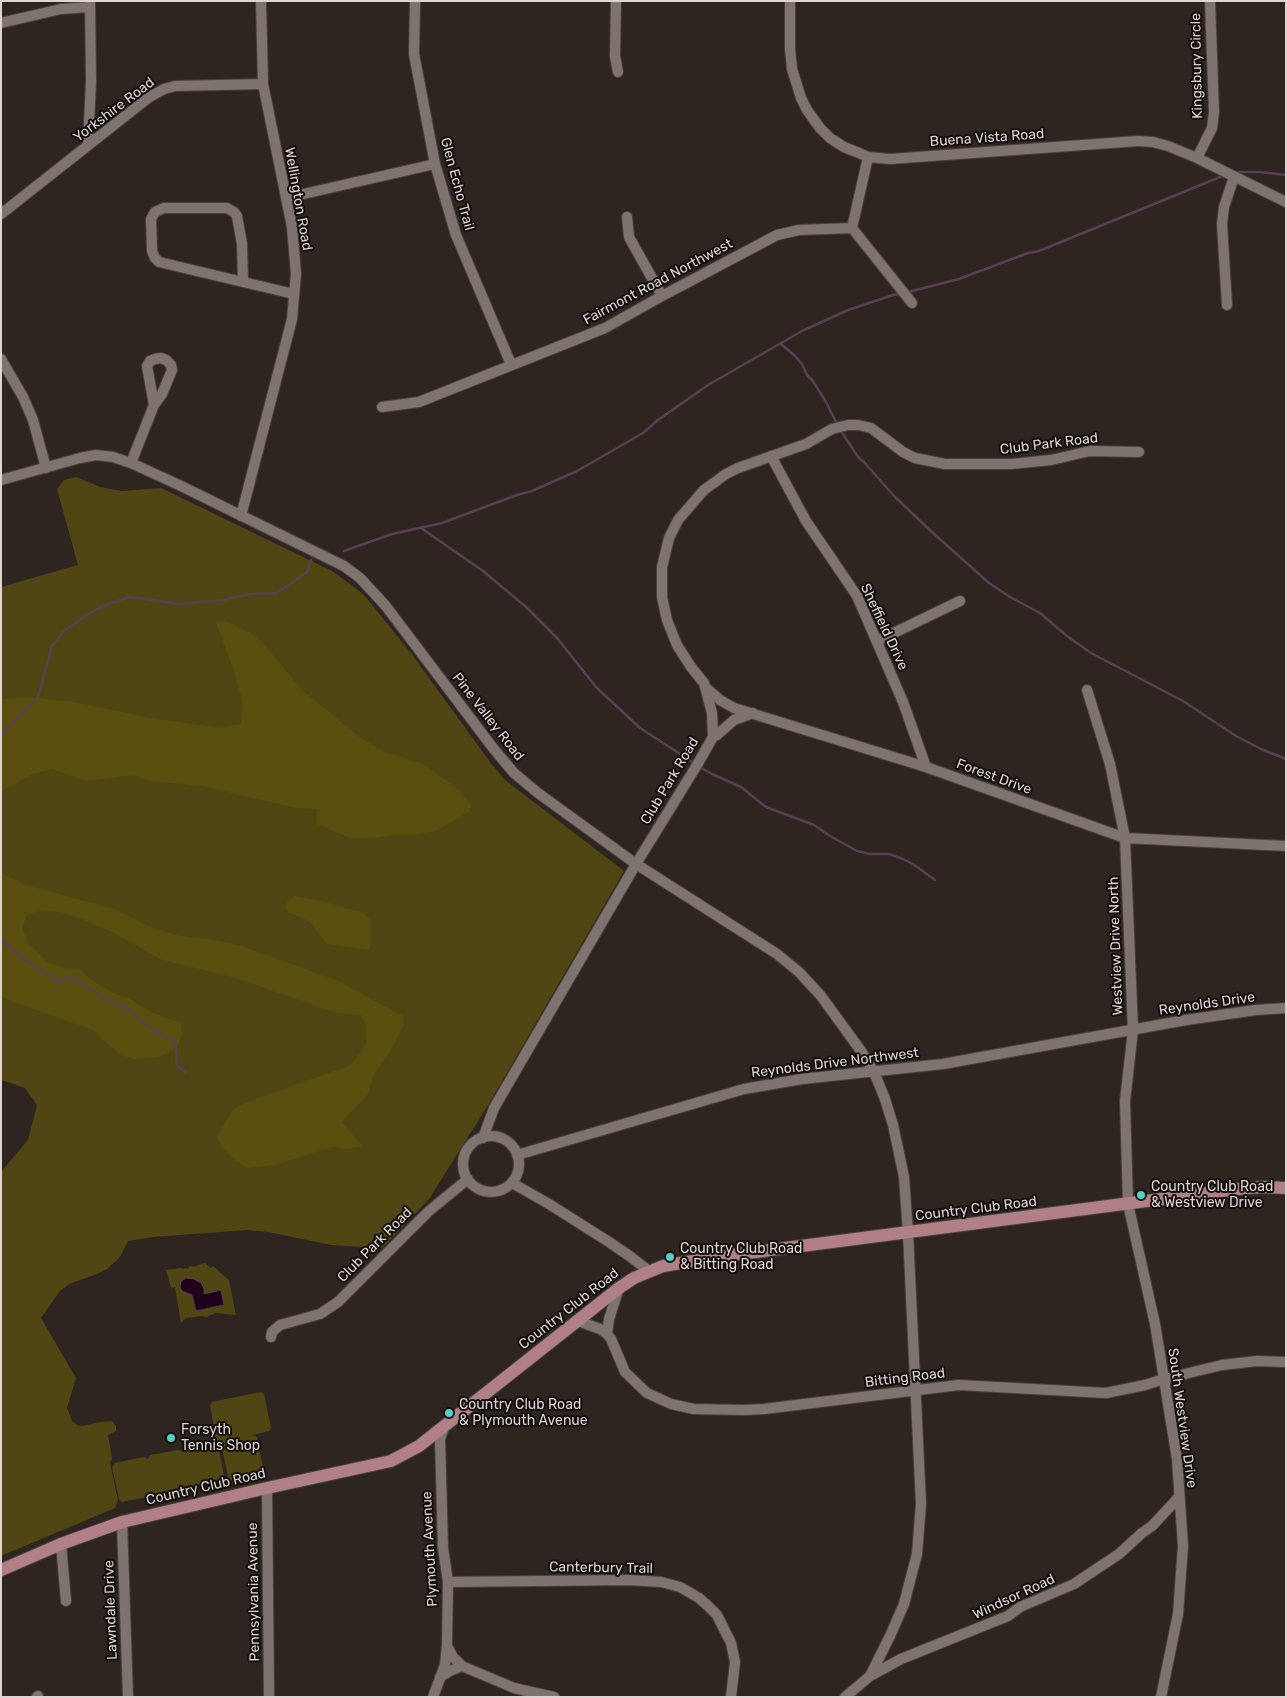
<!DOCTYPE html>
<style>
body{margin:0}
#map{position:relative;width:1287px;height:1698px;overflow:hidden;background:#2e2521;font-family:Rubik,sans-serif}
canvas{display:block}
.frame{position:absolute;inset:0;border:2px solid #dcd5d3;pointer-events:none}
</style>
<div id="map">
<canvas width="1287" height="1698"></canvas>
<div class="frame"></div>
</div>
<script>
const ctx = document.querySelector('canvas').getContext('2d');
ctx.lineJoin = 'round';
function fillPath(path, color) { ctx.fillStyle = color; ctx.fill(path, 'evenodd'); }
const shape = rows => new Path2D(rows.map(r => 'M' + r).join(''));
function stroke(path, color, width, dash) { ctx.strokeStyle = color; ctx.lineWidth = width; ctx.lineCap = dash ? 'butt' : 'round'; ctx.setLineDash(dash || []); ctx.stroke(path); }
function label(font, color, halo, rows, align = 'center') {
  ctx.font = font + ' Rubik,sans-serif'; ctx.lineWidth = 4; ctx.setLineDash([]); ctx.textBaseline = 'middle'; ctx.strokeStyle = halo; ctx.fillStyle = color; for (const [text, x, y, turn = 0] of rows) {
    ctx.save(); ctx.translate(x, y); ctx.rotate((+turn || 0) * Math.PI / 180); ctx.textAlign = isNaN(turn) ? turn : align; if (halo) ctx.strokeText(text, 0, 0); ctx.fillText(text, 0, 0); ctx.restore();
  }
}
const green = shape([
 [76,477,100,487,122,491,161,488,332,571,350,584,364,595,411,653,490,762,505,780,624,871,490,1102,429,1199,382,1248,331,1245,268,1232,247,1230,153,1237,128,1241,120,1257,107,1269,97,1274,69,1284,60,1291,41,1318,76,1378,67,1408,72,1421,77,1425,83,1426,100,1422,112,1421,116,1426,116,1431,108,1435,112,1458,110,1463,118,1500,115,1508,1,1556,1,1172,28,1140,37,1105,25,1088,1,1080,1,587,78,565,57,489,64,480],
 [205,1263,211,1268,213,1266,229,1280,236,1315,216,1313,206,1317,203,1316,186,1318,181,1323,175,1287,171,1288,166,1270,181,1268,182,1269,189,1268,189,1266,192,1266,193,1267],
 [261,1392,264,1394,271,1428,269,1431,253,1435,257,1437,264,1474,229,1481,221,1444,223,1441,216,1440,210,1405,212,1402],
 [215,1442,218,1445,225,1481,122,1502,119,1499,112,1467,115,1463,144,1457,148,1459,150,1455,178,1450,183,1452,185,1448]
]);
const forest = shape([
 [215,621,225,621,235,626,250,633,262,642,302,690,362,739,385,752,422,764,454,786,471,804,469,812,435,831,415,835,397,835,374,838,351,838,316,824,317,809,296,808,202,786,151,781,133,775,86,781,52,769,33,774,1,791,1,699,30,697,74,702,150,718,220,728,241,724,242,700,234,670],
 [1,873,23,884,117,910,152,928,181,936,214,940,242,946,338,981,403,1016,404,1024,390,1052,374,1074,368,1094,342,1122,362,1146,348,1149,333,1147,274,1165,247,1168,234,1160,222,1147,217,1137,232,1110,250,1101,351,1065,366,1045,366,1025,361,1015,336,1013,236,978,162,960,114,933,80,918,59,912,39,911,27,915,22,928,29,943,47,962,65,968,80,969,93,981,111,992,131,999,149,1011,181,1023,182,1034,176,1049,158,1057,134,1059,120,1055,93,1030,8,1000,1,996],
 [295,896,321,901,363,913,371,921,370,950,328,944,319,935,311,923,301,917,289,913,285,908,288,901]
]);
const water = shape([
 [186,1278,194,1279,201,1283,204,1288,204,1294,221,1290,224,1305,196,1311,192,1295,182,1291,180,1287,181,1281,186,1278]
]);
const stream = shape([
 [1233,172,1259,172,1286,175],
 [908,292,959,279,1028,253,1039,251,1225,175],
 [781,344,794,355,802,364,807,375,813,381,826,402,838,426],
 [841,431,858,457,864,462,895,497,933,533,989,583,1010,597,1040,613,1067,636,1091,653,1183,701,1236,736,1261,749,1286,759],
 [421,528,483,571,526,607,558,639,596,687,640,728,694,763],
 [344,551,392,534,442,523,517,495,532,491,577,471,643,433,658,420,708,385,802,331,848,310,893,295,900,294],
 [1,736,38,697,52,646,65,630,87,615,103,606,129,597,180,604,223,600,250,594,277,593,307,572,311,560],
 [698,766,712,774,741,787,766,807,814,825,830,836,857,851,870,854,889,854,903,859,913,864,935,880],
 [1,940,39,970,45,972,57,982,68,978,76,979,82,984,116,1005,127,1008,143,1023,164,1037,175,1040,177,1066,185,1072]
]);
const minor = shape([
 [415,1,414,54,435,164,456,235,511,364],
 [616,1,615,56,618,72],
 [790,1,790,49,792,69,801,98,807,110,820,128,830,138,844,147,859,153,868,157,890,159,1138,141,1153,142,1168,146,1197,158,1286,202],
 [1,23,61,9,90,7],
 [88,145,91,81,90,1],
 [1197,158,1212,128,1214,112,1210,1],
 [286,198,435,164],
 [164,208,227,208,234,212,237,216,242,244,243,282,159,262,155,258,152,251,151,219,155,212,164,208],
 [1,214,148,98,164,89,175,86,263,84],
 [627,217,629,237,662,296],
 [852,228,912,303],
 [852,228,868,157],
 [243,282,294,294],
 [1227,305,1222,224,1224,207,1234,177],
 [1,359,23,397,33,420,46,468],
 [382,407,419,402,605,328,662,296,777,235,799,230,852,228],
 [771,456,806,521,857,596,903,702,926,767],
 [131,463,154,405,147,366,150,361,155,359,161,358,166,360,171,365,172,370,162,394,154,405],
 [1,480,80,458,96,455,113,457,131,463,179,485,344,566,360,578,385,605,493,748,514,773,538,793,636,864,777,954,799,972,821,996,861,1051,874,1072,885,1099,893,1125,904,1177,908,1233,921,1504,917,1554,904,1604,890,1636,870,1676],
 [241,516,292,319,296,274,292,227,263,84,261,1],
 [877,641,960,601],
 [705,687,720,700,734,708,926,767,1125,838,1286,846],
 [1087,690,1110,764,1125,838,1133,1030,1125,1101,1128,1204,1155,1324,1177,1459,1183,1546,1181,1573,1178,1614,1161,1697],
 [713,737,717,735,734,720,753,713],
 '463 1164a28 28 0 1 1 56 0a28 28 0 1 1-56 0Z',
 [483,1138,494,1108,636,864,697,765,713,737,712,713,704,683,691,667,677,645,667,620,662,597,662,567,669,538,678,520,704,490,726,474,738,468,806,444,832,429,848,425,858,425,871,428,903,452,915,458,945,464,1011,464,1051,460,1090,451,1139,452],
 [517,1155,744,1089,802,1079,943,1064,1186,1020,1256,1010,1286,1008],
 [512,1183,549,1204,609,1242,631,1257,649,1271],
 [619,1288,609,1319,607,1334,611,1339,625,1372,647,1393,671,1404,694,1409,744,1410,764,1409,959,1385,1106,1393,1145,1385,1164,1379,1222,1365,1257,1361,1286,1362],
 [578,1321,600,1329,607,1334],
 [271,1337,272,1332,280,1325,320,1314,338,1302,429,1211,468,1179],
 [267,1488,269,1697],
 [122,1522,128,1697],
 [61,1544,66,1601],
 [448,1582,629,1580,661,1582,680,1587,699,1598,708,1606,717,1615,731,1643,735,1662,731,1697],
 [447,1646,453,1657,462,1666,514,1688,554,1697],
 [440,1677,450,1671,462,1666],
 [37,1697,38,1696],
 [433,1697,445,1665,447,1645,448,1582,443,1548,440,1439,444,1427],
 [845,1697,870,1676,901,1659,1008,1616,1020,1607,1074,1584,1119,1554,1142,1533,1152,1526,1179,1497]
]);
const major = shape([
 [1,1570,61,1544,122,1522,267,1488,391,1461,419,1446,619,1288,634,1278,663,1266,717,1257,1246,1188,1265,1187,1286,1188]
]);
const markers = [
 [1141,1195,5,"#55cec6"],
 [670,1257,5,"#55cec6"],
 [449,1413,5,"#55cec6"],
 [171,1438,5,"#55cec6"]
];
const streetNames = [
 ["Kingsbury Circle",1197,66,-91],
 ["Yorkshire Road",114,110,-37],
 ["Buena Vista Road",987,138,-4],
 ["Glen Echo Trail",457,184,75],
 ["Wellington Road",298,199,80],
 ["Fairmont Road Northwest",658,282,-28],
 ["Club Park Road",1049,444,-7],
 ["Sheffield Drive",884,627,65],
 ["Pine Valley Road",488,717,52],
 ["Forest Drive",994,777,20],
 ["Club Park Road",670,781,-59],
 ["Westview Drive North",1116,946,-92],
 ["Reynolds Drive",1207,1004,-8],
 ["Reynolds Drive Northwest",835,1063,-7],
 ["Country Club Road",976,1209,-7],
 ["Club Park Road",375,1245,-45],
 ["Country Club Road",569,1309,-38],
 ["Bitting Road",905,1378,-7],
 ["South Westview Drive",1182,1418,82],
 ["Country Club Road",206,1487,-13],
 ["Plymouth Avenue",430,1549,-93],
 ["Canterbury Trail",601,1568,1],
 ["Pennsylvania Avenue",254,1592,-91],
 ["Windsor Road",1014,1597,-25],
 ["Lawndale Drive",111,1610,-92]
];
const poiNames = [
 ["Country Club Road",1151,1187],
 ["& Westview Drive",1151,1203],
 ["Country Club Road",680,1249],
 ["& Bitting Road",680,1265],
 ["Country Club Road",459,1405],
 ["& Plymouth Avenue",459,1421],
 ["Forsyth",181,1430],
 ["Tennis Shop",181,1446]
];
fillPath(green, '#504613');
fillPath(forest, '#594e0e');
fillPath(water, '#210019');
stroke(water, '#594051', 1);
stroke(stream, '#594051', 2.5);
stroke(minor, '#49423f', 12);
stroke(major, '#49423f', 14);
stroke(minor, '#7f736f', 10);
stroke(major, '#b08086', 12);
for (const [x, y, r, color] of markers) { const dot = new Path2D(); dot.arc(x, y, r, 0, 2 * Math.PI); ctx.fillStyle = color; ctx.fill(dot); stroke(dot, '#130f0d', 2); }
label('14px', '#dcd5d3', '#130f0d', streetNames);
label('14px', '#dcd5d3', '#130f0d', poiNames, 'left');
</script>
